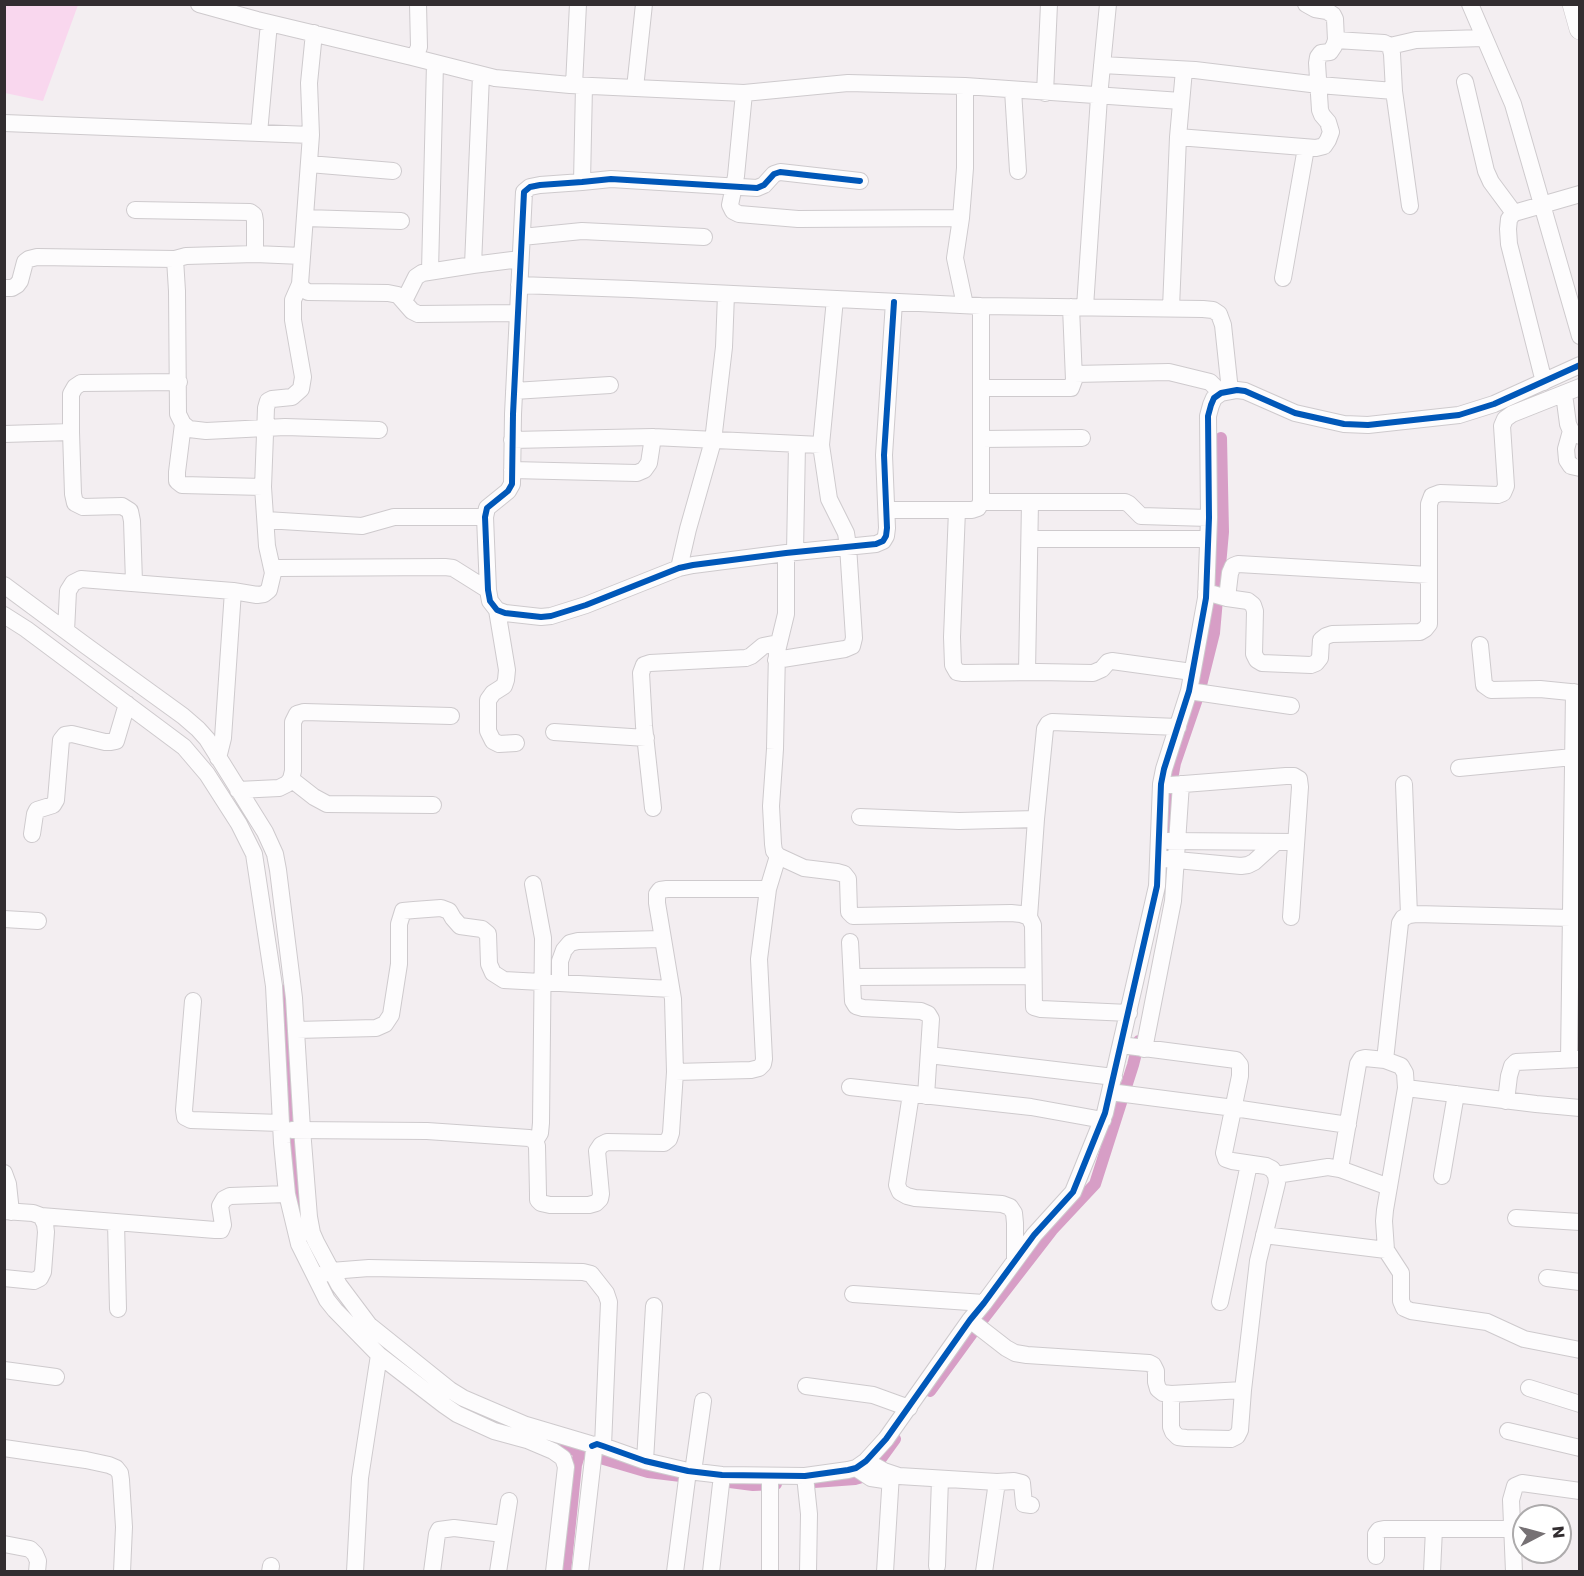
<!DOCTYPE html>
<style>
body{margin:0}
#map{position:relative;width:1584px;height:1576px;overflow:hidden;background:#f3eef1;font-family:Poppins,sans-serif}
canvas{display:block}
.frame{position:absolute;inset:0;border:6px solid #322d30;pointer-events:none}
.north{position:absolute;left:1512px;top:1504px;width:60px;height:60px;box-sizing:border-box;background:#fff;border:2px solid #adabac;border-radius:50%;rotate:84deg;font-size:16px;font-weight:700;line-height:24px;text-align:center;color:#322d30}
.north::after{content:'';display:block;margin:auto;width:21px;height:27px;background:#767174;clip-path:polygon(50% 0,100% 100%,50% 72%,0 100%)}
</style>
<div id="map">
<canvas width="1584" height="1576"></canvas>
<div class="frame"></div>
<div class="north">N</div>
</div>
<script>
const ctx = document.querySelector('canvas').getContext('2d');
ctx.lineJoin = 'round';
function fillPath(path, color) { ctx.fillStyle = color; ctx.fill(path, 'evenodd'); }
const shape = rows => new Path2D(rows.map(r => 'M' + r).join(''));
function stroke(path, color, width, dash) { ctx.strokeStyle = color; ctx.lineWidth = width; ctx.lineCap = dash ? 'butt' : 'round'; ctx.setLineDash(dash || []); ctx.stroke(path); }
const green = shape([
 [5,4,78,5,43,101,5,93]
]);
const canal = shape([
 [1170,832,1171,785,1175,763,1199,693,1214,633,1223,532,1221,438],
 [286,990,288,1049,298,1204,305,1226],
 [930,1391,973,1332,1052,1230,1095,1184,1133,1065,1139,1041],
 [542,1438,580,1452,648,1472,681,1476],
 [722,1481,753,1485,776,1484],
 [814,1482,855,1479,869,1475,895,1439],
 [565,1572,576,1465,580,1452]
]);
const minor = shape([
 [199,4,257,20,412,57,416,54,419,47,418,4],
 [1470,4,1513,104,1580,336],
 [314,33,309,83,311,135,300,284,303,289,308,292,388,293,398,295,412,311,418,314,518,313],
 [1336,40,1384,43,1390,46,1392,54,1394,91,1410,206],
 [1390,46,1416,40,1484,38],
 [412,57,495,78,570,85,744,93,848,83,965,86,1181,101],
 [1102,65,1195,70,1319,85,1394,91],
 [1465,82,1486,171,1491,182,1514,213],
 [574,85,578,4],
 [965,86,965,168,961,218,955,258,965,305],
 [635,88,644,4],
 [1013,90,1018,171],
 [744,93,736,176,730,205,733,211,739,214,798,219,961,218],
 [1045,93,1049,4],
 [4,123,311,135],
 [259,133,269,23],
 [1178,137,1316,148,1324,146,1328,140,1331,132,1328,122,1322,115,1320,110,1317,63,1318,57,1321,53,1330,52,1334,46,1336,40,1335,19,1333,15,1327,11,1315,9,1306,4],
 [309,164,393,171],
 [860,181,780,172,774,174,764,185,757,188,611,179,582,182,540,185,530,187,524,192,513,414,512,484,508,491,487,508,485,517,488,590,490,601,497,610,505,613,541,617,551,616,586,605,679,568,693,565,786,553,876,544,883,541,886,536,887,528,884,455,894,302],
 [582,182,584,86],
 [135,210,250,212,254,215,255,221,255,254],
 [305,218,401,221],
 [522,237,582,231,704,237],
 [175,259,177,291,178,414,183,424,189,429,206,431,285,427,379,430],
 [473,265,481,75],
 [430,271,435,63],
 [1283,278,1306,148],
 [519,285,630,289,981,306,1203,309,1213,310,1219,314,1223,325,1230,391],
 [4,288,12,288,17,285,20,281,25,262,29,259,37,257,175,259,186,256,255,254,302,256],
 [404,301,416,277,422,273,473,265,520,259],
 [1085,307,1099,97,1108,4],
 [1171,308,1178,137,1184,70],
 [1074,374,1169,372,1210,382,1221,393],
 [1544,382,1509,244,1508,229,1509,219,1514,213,1580,194],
 [981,388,1071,388,1074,380,1071,307],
 [514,391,610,385],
 [1564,394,1568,424,1571,431,1580,436],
 [183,424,177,472,177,481,182,485,263,487],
 [1571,431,1566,449,1567,460,1571,466,1580,468],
 [4,434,71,432],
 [981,439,1082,438],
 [512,440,653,437,821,445],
 [512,470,637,473,644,470,649,463,653,437],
 [981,502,1125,502,1129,504,1141,516,1209,518],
 [887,510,972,510,978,508,981,502,981,306],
 [957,510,952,637,953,665,957,672,963,673,1038,672,1093,673,1102,669,1108,662,1112,661,1192,672],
 [266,520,362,526,394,517,485,517],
 [1030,539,1208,539],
 [795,552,797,444],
 [786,553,786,614,777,651,775,749,771,806,773,844,774,851,778,856,804,868,837,872,844,874,848,879,849,912,853,916,1011,913,1021,914,1029,917,1033,925,1034,1007,1041,1009,1129,1013],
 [679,568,688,529,713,441,724,347,726,294],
 [273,573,267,546,263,487,266,408,268,401,272,399,292,397,301,389,303,377,293,320,293,300,300,284],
 [134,582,132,521,130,511,122,506,83,507,75,503,73,494,71,432,71,394,75,387,81,383,179,382],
 [4,585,85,645,183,716,198,729,207,739,265,832,275,854,278,870,294,998,302,1129,309,1217,312,1233,316,1242,339,1285,369,1325,450,1390,463,1398,526,1425,590,1444,592,1446,594,1450,580,1572],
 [1206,592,1227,598,1248,601,1253,605,1255,611,1254,654,1257,660,1262,663,1311,665,1316,663,1320,658,1321,640,1326,636,1332,634,1420,632,1425,629,1429,624,1429,504,1432,496,1440,493,1498,495,1503,493,1506,486,1502,426,1505,419,1512,414,1580,387],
 [1227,598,1230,573,1233,566,1238,564,1429,575],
 [497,610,507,670,506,680,504,686,493,693,488,700,488,731,493,741,499,744,516,743],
 [4,615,26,629,184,747,207,774,239,824,254,854,274,986,282,1143,287,1194,299,1244,327,1300,335,1310,379,1355,444,1405,457,1414,494,1431,527,1440,553,1451,563,1458,566,1467,554,1572],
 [66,631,68,591,73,583,81,579,233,591,257,595,264,594,269,590,273,573,277,568,445,567,453,568,488,590],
 [1480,645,1484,685,1491,690,1540,689,1580,693],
 [776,660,845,649,852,646,854,638,848,546,846,533,829,499,821,445,835,299],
 [1027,672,1030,502],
 [1189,691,1291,706],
 [554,732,646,738],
 [218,758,223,738,233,591],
 [1459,768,1573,757],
 [291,779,314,797,327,804,433,805],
 [1161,784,1171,785,1286,776,1294,776,1299,779,1300,787,1291,917],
 [1404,784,1409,915],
 [238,790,279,788,287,784,291,779,293,771,293,722,297,714,304,712,451,716],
 [653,808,644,726,641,673,644,665,650,663,746,658,751,656,763,646,778,643],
 [860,817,959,821,1036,819],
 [32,834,35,814,37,810,53,805,56,800,61,740,65,735,72,734,105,742,111,742,116,741,127,704],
 [1168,841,1296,842],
 [1166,859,1241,866,1248,865,1254,862,1276,842],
 [533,884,543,938,541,1123,540,1133,535,1141],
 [1029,917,1036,819,1045,729,1048,724,1052,722,1178,727],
 [4,919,38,921],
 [850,942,853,1001,856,1006,863,1008,921,1011,928,1014,931,1019,926,1096],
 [852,977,1033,976],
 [560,983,560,961,564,950,570,943,578,941,662,939],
 [193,1001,184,1110,185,1117,191,1120,281,1123],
 [296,1030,376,1028,385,1024,391,1015,399,964,399,924,403,911,414,910,441,908,449,911,453,918,460,926,482,929,488,934,489,964,493,973,504,980,671,989],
 [1121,1045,1236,1060,1240,1065,1240,1076,1224,1153,1226,1159,1232,1161,1266,1166,1272,1169,1276,1175,1277,1183,1258,1261,1243,1390,1240,1430,1237,1436,1231,1439,1186,1438,1178,1437,1173,1432,1171,1427,1171,1394],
 [1144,1049,1173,901,1181,784],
 [929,1055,1114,1077],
 [1569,1059,1574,692],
 [1385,1060,1400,923,1403,918,1409,915,1416,914,1571,918],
 [675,1072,751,1070,759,1068,763,1064,764,1059,759,959,768,889,778,856],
 [850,1087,1031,1107,1103,1120],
 [1406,1088,1536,1104,1580,1108],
 [1110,1092,1234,1108,1348,1125],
 [911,1094,897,1185,900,1192,907,1196,915,1198,1002,1204,1010,1207,1014,1213,1015,1223,1015,1261],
 [1506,1101,1509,1076,1512,1066,1516,1062,1579,1059],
 [292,1130,427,1131,529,1138,535,1141,537,1146,538,1194,538,1200,541,1203,550,1205,589,1205,596,1203,600,1199,601,1194,597,1151,601,1145,607,1142,664,1143,669,1139,671,1133,675,1072,673,999,657,903,657,894,660,890,667,889,768,889],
 [1340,1169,1358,1064,1361,1059,1365,1058,1385,1060,1401,1066,1405,1073,1406,1088,1385,1210,1384,1221,1386,1250,1401,1273,1401,1301,1404,1308,1411,1311,1487,1322,1524,1339,1580,1350],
 [4,1173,8,1184,11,1212],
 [1276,1175,1328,1167,1340,1169,1389,1187],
 [1442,1176,1456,1094],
 [4,1211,33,1213,41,1216,45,1224,46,1232,43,1272,40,1278,34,1281,4,1278],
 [41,1216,215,1230,221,1230,223,1225,220,1206,224,1199,230,1196,287,1194],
 [1516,1218,1580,1222],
 [116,1222,118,1309],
 [1264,1235,1386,1250],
 [322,1275,331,1271,369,1268,583,1272,591,1274,606,1293,609,1302,603,1446],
 [1547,1278,1580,1282],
 [853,1294,984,1303],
 [1220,1302,1249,1164],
 [970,1320,1006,1348,1015,1353,1027,1355,1149,1363,1153,1365,1156,1371,1156,1382,1158,1389,1163,1393,1171,1394,1243,1390],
 [4,1370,56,1377],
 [806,1386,873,1395,909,1408],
 [1529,1388,1580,1404],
 [1508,1431,1580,1448],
 [592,1446,597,1444,603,1446,645,1461,688,1471,722,1475,805,1476,848,1470,856,1468,866,1461,886,1439,970,1320,984,1303,1034,1235,1073,1192,1105,1113,1157,886,1161,784,1164,769,1189,691,1206,598,1209,518,1208,416,1211,405,1214,398,1221,393,1237,390,1245,391,1295,413,1344,424,1368,425,1459,415,1494,404,1580,365],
 [4,1448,86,1460,109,1465,116,1468,120,1473,121,1480,124,1527,122,1572],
 [645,1461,654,1306],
 [866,1461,884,1471,899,1476,997,1482,984,1572],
 [856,1468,871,1478,884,1480,891,1474],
 [693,1472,703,1401],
 [805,1476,809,1514,808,1572],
 [770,1477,770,1572],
 [997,1482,1014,1481,1022,1483,1024,1504,1031,1505],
 [4,1544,30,1549,35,1554,38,1561,37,1572],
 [1376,1556,1376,1534,1379,1530,1384,1529,1512,1529],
 [937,1566,940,1479],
 [270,1572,271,1566],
 [355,1572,360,1478,379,1355],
 [432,1572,437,1534,439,1530,454,1528,503,1534],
 [498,1572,509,1501],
 [675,1572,688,1471],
 [711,1572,722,1475],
 [885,1572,891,1474],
 [1432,1572,1434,1529],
 [1514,1572,1511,1500,1515,1486,1522,1483,1580,1491]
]);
const major = shape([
 [1573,4,1580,29]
]);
const cycleway = shape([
 [860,181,780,172,774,174,764,185,757,188,611,179,582,182,540,185,530,187,524,192,513,414,512,484,508,491,487,508,485,517,488,590,490,601,497,610,505,613,541,617,551,616,586,605,679,568,693,565,786,553,876,544,883,541,886,536,887,528,884,455,894,302],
 [592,1446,597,1444,603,1446,645,1461,688,1471,722,1475,805,1476,848,1470,856,1468,866,1461,886,1439,970,1320,984,1303,1034,1235,1073,1192,1105,1113,1157,886,1161,784,1164,769,1189,691,1206,598,1209,518,1208,416,1211,405,1214,398,1221,393,1237,390,1245,391,1295,413,1344,424,1368,425,1459,415,1494,404,1580,365]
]);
fillPath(green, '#f9d7ee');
stroke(canal, '#d79ec6', 12);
stroke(minor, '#cecacd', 18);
stroke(major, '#cecacd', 22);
stroke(minor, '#fdfcfd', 16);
stroke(major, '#fdfcfd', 21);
stroke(cycleway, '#0057b8', 6);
</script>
